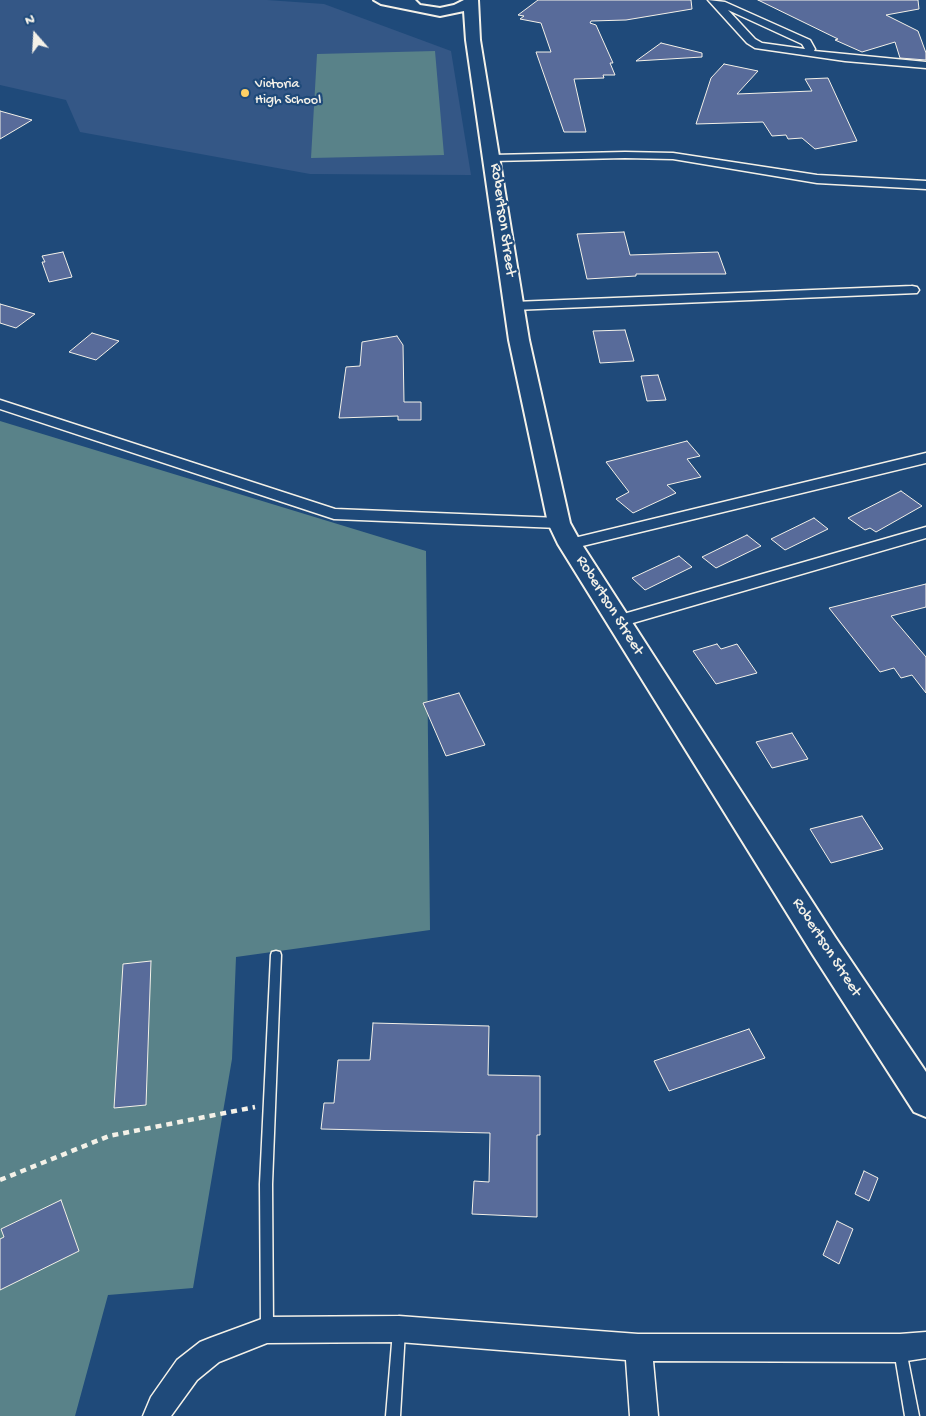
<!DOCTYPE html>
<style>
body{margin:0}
#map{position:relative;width:926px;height:1416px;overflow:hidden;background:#1f4a7a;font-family:"Gochi Hand",sans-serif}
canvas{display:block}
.north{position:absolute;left:10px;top:10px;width:50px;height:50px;-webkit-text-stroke:4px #1f4a7a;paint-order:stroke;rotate:341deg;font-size:14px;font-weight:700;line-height:20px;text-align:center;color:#f4f1e8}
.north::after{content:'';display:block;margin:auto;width:18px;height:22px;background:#f4f1e8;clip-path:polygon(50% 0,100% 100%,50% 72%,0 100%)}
</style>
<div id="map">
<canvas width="926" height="1416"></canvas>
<div class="north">N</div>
</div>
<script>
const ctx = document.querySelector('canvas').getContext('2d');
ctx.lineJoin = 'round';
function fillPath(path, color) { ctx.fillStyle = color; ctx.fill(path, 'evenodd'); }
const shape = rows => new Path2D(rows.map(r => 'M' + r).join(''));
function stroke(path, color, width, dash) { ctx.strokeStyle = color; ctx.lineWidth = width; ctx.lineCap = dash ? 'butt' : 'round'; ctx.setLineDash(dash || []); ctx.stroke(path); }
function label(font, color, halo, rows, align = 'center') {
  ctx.font = font + ' "Gochi Hand",sans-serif'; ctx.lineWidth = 4.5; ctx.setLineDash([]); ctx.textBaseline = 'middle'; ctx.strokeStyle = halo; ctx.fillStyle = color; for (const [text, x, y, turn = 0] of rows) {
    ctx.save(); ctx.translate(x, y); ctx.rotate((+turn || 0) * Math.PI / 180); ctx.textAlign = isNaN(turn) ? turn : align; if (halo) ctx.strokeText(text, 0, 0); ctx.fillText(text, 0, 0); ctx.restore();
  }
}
const built = shape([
 [0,0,267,0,324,4,451,51,471,175,310,174,80,132,66,100,0,85]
]);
const green = shape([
 [435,51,444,155,311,158,317,54],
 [0,421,426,551,430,930,236,957,232,1059,193,1288,108,1295,75,1416,0,1416]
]);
const building = shape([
 [538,0,691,0,692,9,626,20,591,21,590,23,596,25,613,63,610,63,615,75,603,75,604,78,574,79,586,132,564,132,536,52,551,52,541,23,520,19,524,16,518,15,538,0],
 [758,0,918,0,919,9,886,15,918,31,926,53,926,60,900,58,895,42,862,52,835,40,838,39,758,0],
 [661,43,702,53,702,57,636,61,661,43],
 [724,64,758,71,737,94,812,91,805,79,828,78,857,141,815,149,802,138,788,139,786,135,772,136,763,122,696,124,711,78,724,64],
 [0,111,32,120,0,139,0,111],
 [624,232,630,255,718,252,726,274,636,274,636,276,587,279,577,234,624,232],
 [63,252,72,277,49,282,42,262,45,262,42,256,63,252],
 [0,304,35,314,16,328,0,323,0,304],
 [625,330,634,361,600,363,593,331,625,330],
 [92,333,119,341,96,360,69,352,92,333],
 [397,336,403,345,404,402,421,402,421,420,398,420,398,416,339,418,346,367,360,366,362,342,397,336],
 [658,375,666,400,647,401,641,376,658,375],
 [687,441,700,456,687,459,701,477,667,485,676,493,633,513,616,499,629,492,606,462,687,441],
 [901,491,922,506,876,532,870,528,865,530,848,518,901,491],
 [814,518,828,529,785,550,771,539,814,518],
 [747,535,761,546,716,568,702,557,747,535],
 [679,556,692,567,645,590,632,578,679,556],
 [926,584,926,607,891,616,926,657,926,693,912,675,901,678,894,668,880,672,829,608,926,584],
 [717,644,721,649,737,644,757,673,716,684,693,651,717,644],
 [459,693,485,745,446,756,423,703,459,693],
 [792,733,808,759,772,768,756,742,792,733],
 [862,816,883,849,831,863,810,829,862,816],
 [151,961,146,1105,114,1108,123,964,151,961],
 [373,1023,489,1026,488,1075,540,1076,540,1135,537,1135,537,1217,472,1214,474,1181,489,1182,490,1133,321,1129,324,1103,334,1103,338,1060,370,1060,373,1023],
 [749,1029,765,1058,669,1091,654,1061,749,1029],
 [864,1171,878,1178,869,1201,855,1194,864,1171],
 [61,1200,79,1251,0,1290,0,1239,4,1237,1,1229,61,1200],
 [837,1221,853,1229,839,1264,823,1255,837,1221]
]);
const path = shape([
 [0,1180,109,1136,255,1107]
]);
const lane = shape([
 [276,951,280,952,281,955,272,1184,273,1327,271,1331,267,1333,263,1331,261,1327,260,1184,271,955,272,952,276,951],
 [399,1325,403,1327,405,1331,400,1416,386,1416,393,1331,395,1327,399,1325],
 [900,1344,904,1346,906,1350,919,1416,905,1416,894,1350,896,1346,900,1344]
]);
const street = shape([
 [708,0,725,2,810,40,815,49,814,51,926,62,926,68,845,61,755,48,747,43,708,0],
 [728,10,802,44,805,49,762,43,755,39,728,10],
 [625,152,673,153,817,175,926,181,926,189,817,183,673,159,625,158,492,161,486,158,492,155,625,152],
 [912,286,917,287,919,290,917,293,514,310,507,306,514,302,912,286],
 [0,400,335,509,559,518,565,519,567,523,565,527,559,528,334,519,0,409,0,400],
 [926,453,926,463,570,549,564,548,562,544,564,540,570,539,926,453],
 [926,527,926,538,619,627,613,625,610,621,613,617,926,527],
 [399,1316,638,1334,900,1334,926,1332,926,1358,900,1362,653,1361,658,1416,630,1416,626,1360,399,1342,267,1343,219,1362,197,1380,171,1416,143,1416,151,1397,177,1360,200,1342,210,1338,267,1317,399,1316]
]);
const secondary = shape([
 [374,0,415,0,420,5,440,8,454,5,464,0,478,0,480,40,529,340,570,523,581,543,835,937,926,1072,926,1117,914,1112,813,955,558,544,548,523,509,340,466,40,464,11,440,16,381,4,374,0]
]);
const markers = [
 [245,93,5,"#ffd166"]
];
const farPoinames = [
 ["Victoria",255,85],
 ["High School",255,101]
];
const streetNames = [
 ["Robertson Street",502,220,82],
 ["Robertson Street",609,606,58],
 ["Robertson Street",826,948,57]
];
fillPath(built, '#345786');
fillPath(green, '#598289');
fillPath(building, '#586b9a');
stroke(building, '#f4f1e8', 1);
stroke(lane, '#f4f1e8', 3);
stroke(street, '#f4f1e8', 3);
stroke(secondary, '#f4f1e8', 4);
stroke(path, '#f4f1e8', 4.5, [6, 5]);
fillPath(lane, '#1f4a7a');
fillPath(street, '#1f4a7a');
fillPath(secondary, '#1f4a7a');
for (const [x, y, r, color] of markers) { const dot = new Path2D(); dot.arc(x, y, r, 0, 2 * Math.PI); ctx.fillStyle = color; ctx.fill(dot); stroke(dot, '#1f4a7a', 2); }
label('14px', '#f4f1e8', '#1f4a7a', farPoinames, 'left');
label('16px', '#f4f1e8', '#1f4a7a', streetNames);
</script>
